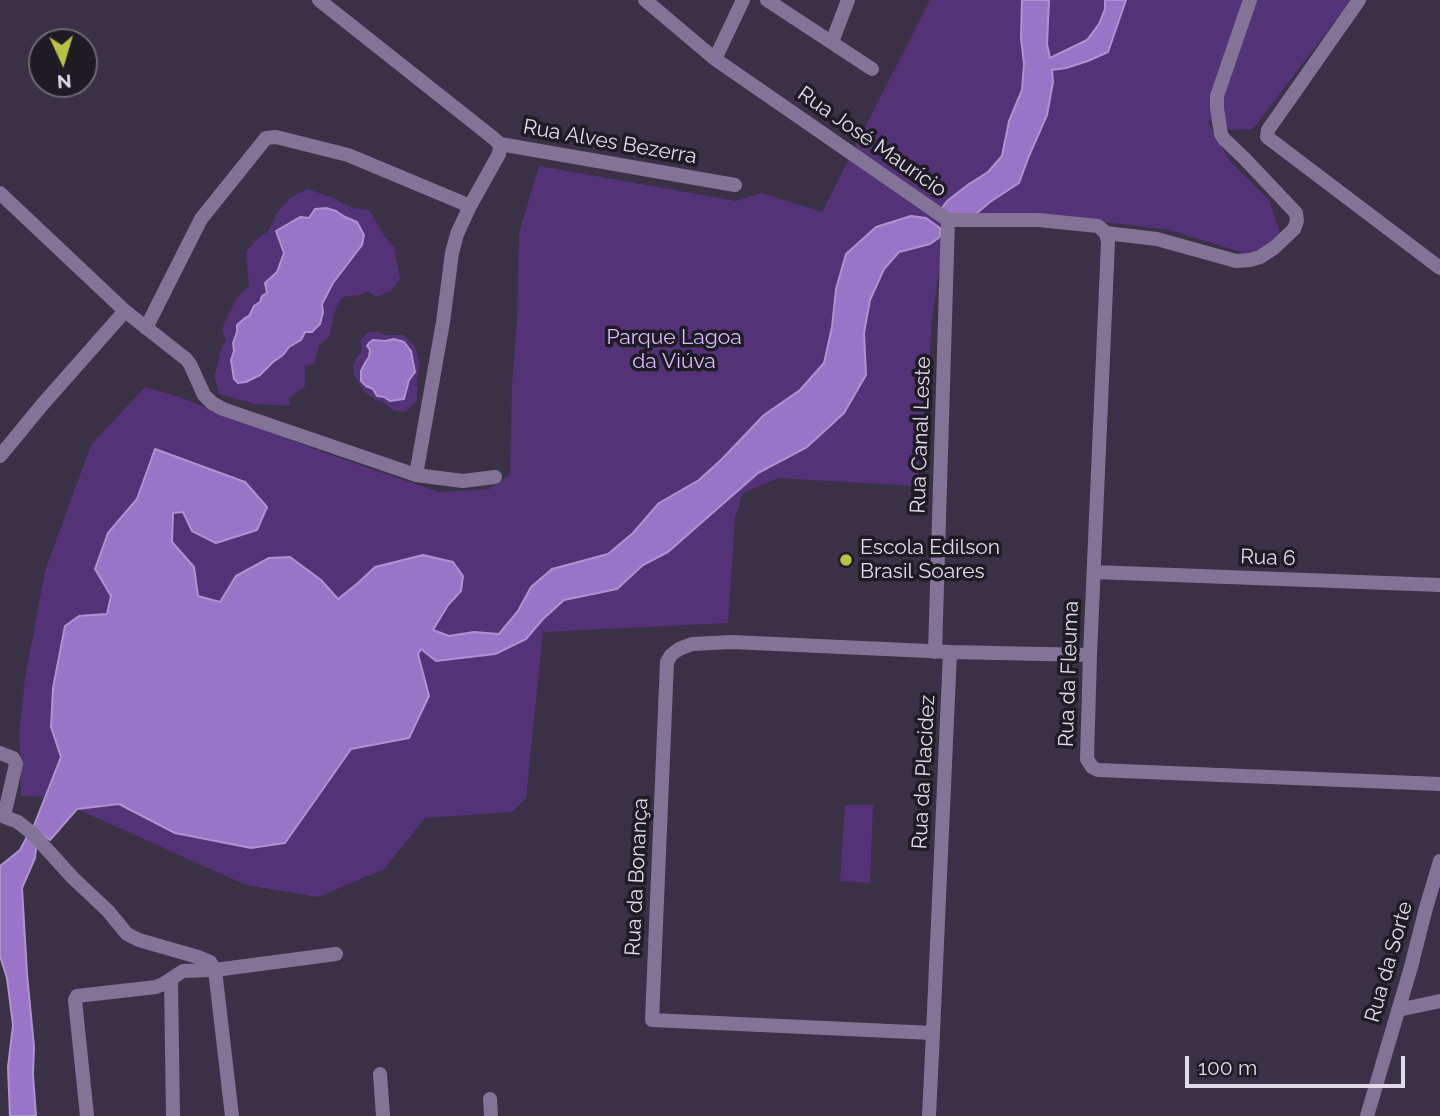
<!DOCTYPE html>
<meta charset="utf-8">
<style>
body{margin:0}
#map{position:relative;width:1440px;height:1116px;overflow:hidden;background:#3a3147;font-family:Raleway,sans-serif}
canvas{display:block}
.north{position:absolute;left:28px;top:28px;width:70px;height:70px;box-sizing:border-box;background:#1f1b25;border:2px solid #6c6773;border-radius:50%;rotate:176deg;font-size:19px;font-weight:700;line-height:28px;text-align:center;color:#e0dae9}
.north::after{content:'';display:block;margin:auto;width:24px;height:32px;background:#bac045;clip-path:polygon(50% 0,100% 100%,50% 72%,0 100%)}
.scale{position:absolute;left:1185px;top:1056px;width:220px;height:32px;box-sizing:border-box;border:4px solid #e0dae9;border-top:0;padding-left:9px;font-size:21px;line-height:24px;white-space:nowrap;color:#e0dae9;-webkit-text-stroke:5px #1f1b25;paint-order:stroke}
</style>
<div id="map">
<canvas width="1440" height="1116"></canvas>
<div class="north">N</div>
<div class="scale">100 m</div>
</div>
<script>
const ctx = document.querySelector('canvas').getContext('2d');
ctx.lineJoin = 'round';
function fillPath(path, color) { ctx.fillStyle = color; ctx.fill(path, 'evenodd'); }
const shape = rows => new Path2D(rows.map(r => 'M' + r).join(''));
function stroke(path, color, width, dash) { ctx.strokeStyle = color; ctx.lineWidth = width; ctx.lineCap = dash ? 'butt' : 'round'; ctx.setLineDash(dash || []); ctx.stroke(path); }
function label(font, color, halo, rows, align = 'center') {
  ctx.font = font + ' Raleway,sans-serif'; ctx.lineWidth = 7; ctx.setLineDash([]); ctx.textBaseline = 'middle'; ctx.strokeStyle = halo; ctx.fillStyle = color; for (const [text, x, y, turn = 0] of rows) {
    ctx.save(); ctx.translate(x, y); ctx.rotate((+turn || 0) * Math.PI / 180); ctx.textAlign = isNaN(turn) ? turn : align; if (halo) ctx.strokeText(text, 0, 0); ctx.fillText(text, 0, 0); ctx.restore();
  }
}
const green = shape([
 [930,0,1351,0,1253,129,1231,130,1207,120,1229,160,1269,200,1282,240,1247,254,1170,230,1046,215,948,222,943,244,932,319,928,388,916,486,778,478,743,493,735,518,728,623,543,632,526,798,512,812,425,818,384,869,318,897,246,885,77,809,119,804,175,833,251,848,285,843,351,749,409,738,429,696,418,654,448,605,461,591,375,567,359,583,338,600,321,580,236,576,220,602,197,596,194,567,172,542,173,513,183,512,155,449,137,499,108,533,111,596,107,614,79,616,65,626,53,687,51,727,61,757,46,797,21,796,21,764,19,735,25,678,45,571,91,445,145,387,176,396,325,453,439,492,489,489,510,475,512,384,517,322,519,233,539,166,736,201,762,193,822,212],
 [307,189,331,197,352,208,369,210,385,237,394,247,400,279,391,291,376,297,368,291,360,295,342,297,335,311,329,337,319,345,314,364,305,366,305,386,289,398,290,406,255,404,219,394,214,375,218,365,220,352,226,340,222,329,236,299,249,285,246,252,255,241,269,230,276,214,290,198],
 [368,332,378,332,385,335,403,335,415,346,420,364,417,377,417,401,405,412,393,410,384,403,375,399,365,392,354,375,353,365,362,349,360,341],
 [845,805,873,805,870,883,840,881]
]);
const water = shape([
 [1022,0,1049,0,1047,44,1050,58,1087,40,1099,24,1105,9,1105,0,1126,0,1108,52,1088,61,1066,68,1052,70,1053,82,1047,115,1029,156,1019,183,990,202,970,219,939,212,947,201,969,184,988,172,1002,156,1009,121,1022,90,1024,64,1021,38,1022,0],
 [326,208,336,211,345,217,357,222,364,235,362,245,333,283,322,304,323,312,320,324,312,332,305,332,301,340,289,347,283,355,273,362,260,375,246,382,238,383,234,379,231,360,234,351,233,343,237,332,237,325,245,318,249,316,254,306,260,302,262,296,267,293,265,283,277,272,284,253,276,231,300,217,309,218,315,209,326,208],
 [911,216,926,218,940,228,940,237,930,244,899,252,884,269,870,300,864,333,866,375,844,413,807,447,758,473,668,552,643,565,617,589,564,600,543,619,526,639,495,654,436,661,421,649,418,654,429,696,409,738,351,749,285,843,251,848,175,833,119,804,77,809,50,840,33,828,61,757,51,727,53,688,65,626,79,616,107,614,111,596,95,569,108,533,137,499,155,449,245,482,267,507,257,530,216,543,192,531,183,512,173,513,172,542,194,567,198,596,220,602,236,576,269,558,290,557,321,580,338,599,358,583,375,567,423,555,453,562,463,576,461,591,448,605,433,630,449,636,474,632,499,634,518,611,531,587,552,569,608,554,633,533,659,503,699,480,722,459,764,415,800,390,824,363,832,327,836,289,846,254,876,227,911,216],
 [394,339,404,342,411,351,415,372,409,380,404,399,390,401,384,397,377,396,373,389,366,386,361,381,361,371,365,363,369,357,370,350,367,346,369,343,373,340,385,341,394,339],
 [29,833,37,840,35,858,22,888,27,974,34,1047,33,1075,36,1116,10,1116,8,1067,13,1025,7,978,0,956,0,866,20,850,29,833]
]);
const minor = shape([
 [319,0,492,137,500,144,735,185],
 [645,0,715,59,948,220,1038,220,1098,226,1106,233],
 [767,0,872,69],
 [1359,0,1268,130,1267,137,1440,268],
 [832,42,848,0],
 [715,59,743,0],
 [0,193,125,311,186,359,190,364,204,395,212,403,223,409,416,475,463,481,495,477],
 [1106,233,1108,242,1090,655,1087,759,1092,767,1098,770,1440,784],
 [1106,233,1157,239,1236,261,1250,260,1260,257,1274,248,1294,229,1297,221,1296,213,1245,159,1224,139,1221,134,1217,108,1217,96,1250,0],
 [146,328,201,219,266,138,276,137,348,155,470,206],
 [0,456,42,405,125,311],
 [416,475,443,322,452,253,457,234,470,206,499,154,500,144],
 [1094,572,1440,585],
 [935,652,948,220],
 [0,753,13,758,16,764,4,816],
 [0,815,18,822,33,834,73,878,108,911,127,934,139,940,198,957,210,962,215,970,232,1116],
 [171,980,173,1116],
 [1398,1010,1440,1001],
 [933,1033,950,652,1090,655],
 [380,1074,383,1116],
 [490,1099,491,1116],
 [87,1116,75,1000,77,996,156,987,163,984,183,971,215,970,336,954],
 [929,1116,933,1033,652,1020,667,662,671,655,679,649,692,644,732,642,950,652],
 [1367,1116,1411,967,1426,908,1440,861]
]);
const markers = [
 [846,560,7,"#bac045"]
];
const streetNames = [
 ["Rua Alves Bezerra",610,142,10],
 ["Rua José Maurício",872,142,35],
 ["Rua Canal Leste",921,435,-88],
 ["Rua 6",1268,558,2],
 ["Rua da Fleuma",1069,674,-88],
 ["Rua da Placidez",924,772,-87],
 ["Rua da Bonança",637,877,-87],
 ["Rua da Sorte",1389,962,-74]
];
const parkNames = [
 ["Parque Lagoa",674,338],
 ["da Viúva",674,362]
];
const poiNames = [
 ["Escola Edilson",860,548],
 ["Brasil Soares",860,572]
];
fillPath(green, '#543278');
fillPath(water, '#9a75c7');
stroke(water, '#af93d1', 2);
stroke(minor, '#827397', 14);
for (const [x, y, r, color] of markers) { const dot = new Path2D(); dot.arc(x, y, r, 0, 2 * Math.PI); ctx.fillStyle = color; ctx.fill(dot); stroke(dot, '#1f1b25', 2.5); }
label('21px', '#e0dae9', '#1f1b25', streetNames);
label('21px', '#d7bcfd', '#1f1b25', parkNames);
label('21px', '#e0dae9', '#1f1b25', poiNames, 'left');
</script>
